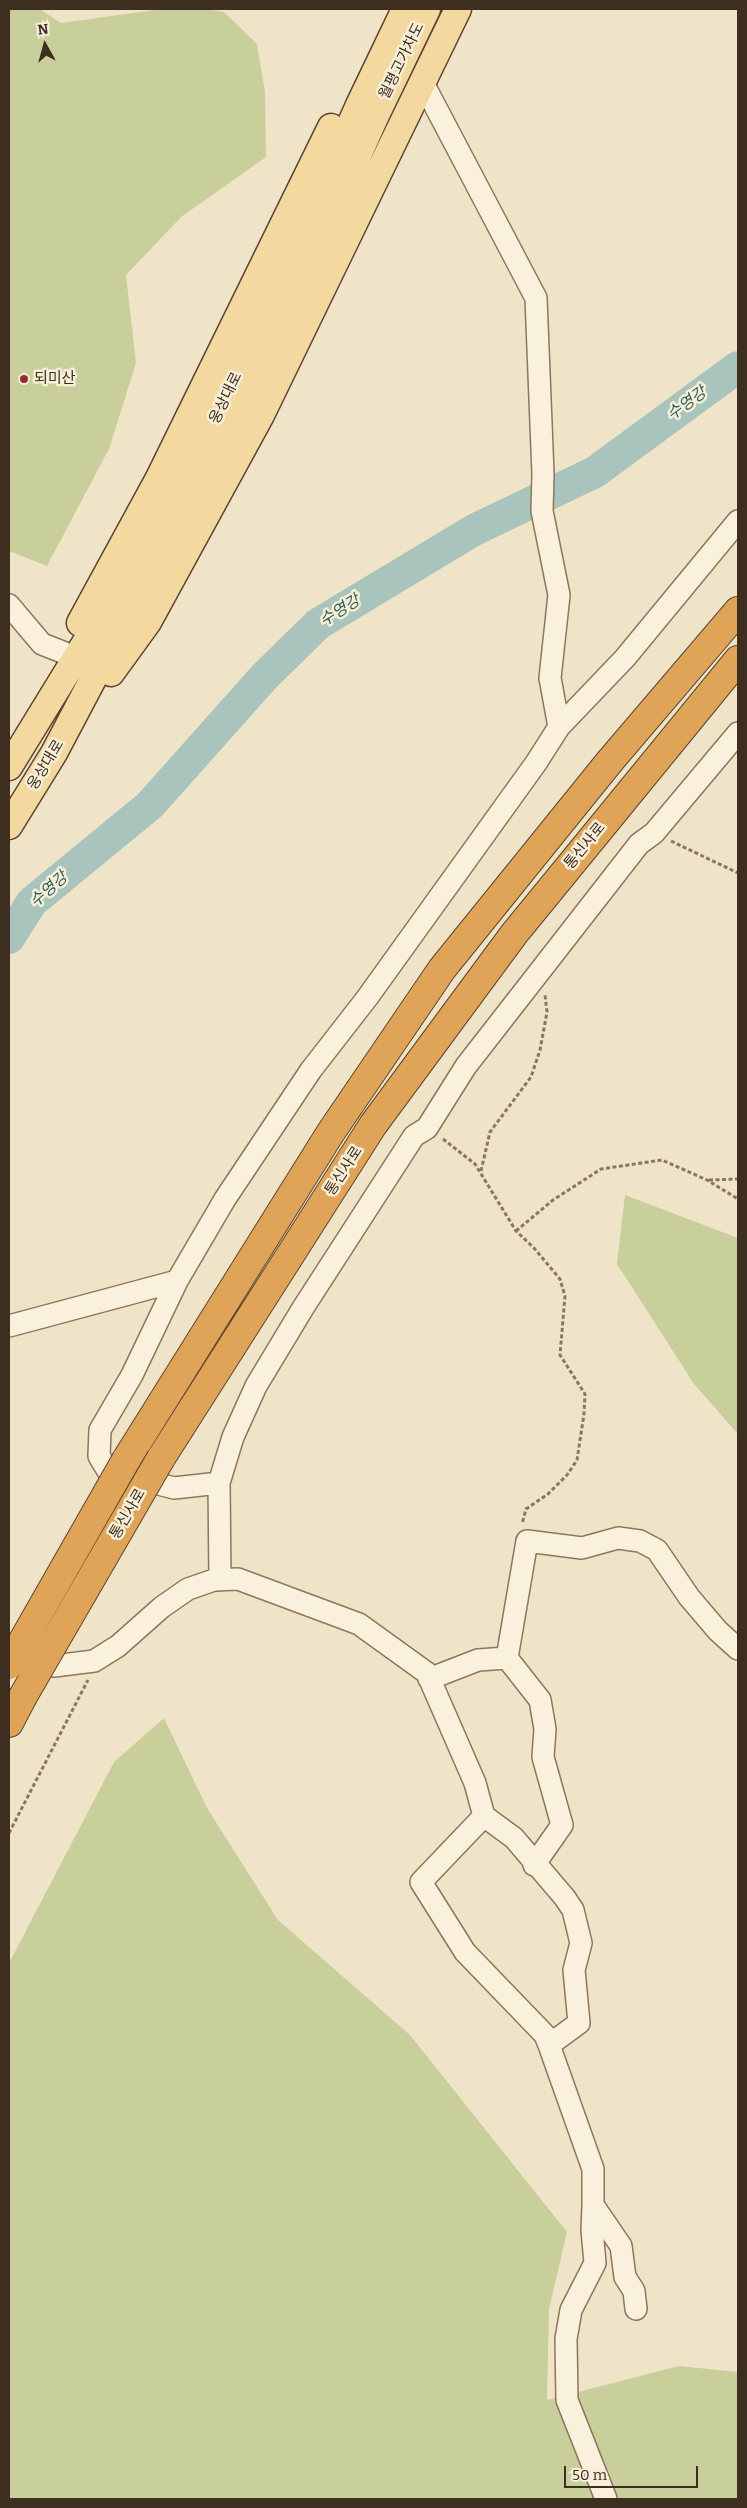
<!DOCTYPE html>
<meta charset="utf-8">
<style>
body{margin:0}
#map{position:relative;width:747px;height:2508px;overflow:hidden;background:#f0e4c8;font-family:Bitter,serif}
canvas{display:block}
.frame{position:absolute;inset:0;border:10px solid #3d2e20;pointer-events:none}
.north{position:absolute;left:20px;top:20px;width:50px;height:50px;-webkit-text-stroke:4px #f7eed8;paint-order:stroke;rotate:353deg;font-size:14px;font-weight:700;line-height:20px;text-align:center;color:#3d2e20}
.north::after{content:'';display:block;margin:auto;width:18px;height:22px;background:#3d2e20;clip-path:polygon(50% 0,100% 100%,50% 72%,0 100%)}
.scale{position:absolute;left:564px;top:2466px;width:134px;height:22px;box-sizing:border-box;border:2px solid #3d2e20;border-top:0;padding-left:6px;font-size:15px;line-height:18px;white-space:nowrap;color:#3d2e20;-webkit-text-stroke:4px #f7eed8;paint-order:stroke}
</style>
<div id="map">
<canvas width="747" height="2508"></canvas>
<div class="frame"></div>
<div class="north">N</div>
<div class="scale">50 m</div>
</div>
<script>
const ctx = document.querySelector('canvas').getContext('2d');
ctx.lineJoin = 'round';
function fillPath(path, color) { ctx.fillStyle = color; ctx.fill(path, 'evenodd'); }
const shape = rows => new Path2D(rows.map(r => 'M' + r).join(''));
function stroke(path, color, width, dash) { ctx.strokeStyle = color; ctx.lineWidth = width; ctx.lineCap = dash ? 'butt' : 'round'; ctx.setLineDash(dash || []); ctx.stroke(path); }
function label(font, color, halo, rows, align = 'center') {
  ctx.font = font + ' Bitter,"Noto Sans KR",serif'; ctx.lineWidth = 5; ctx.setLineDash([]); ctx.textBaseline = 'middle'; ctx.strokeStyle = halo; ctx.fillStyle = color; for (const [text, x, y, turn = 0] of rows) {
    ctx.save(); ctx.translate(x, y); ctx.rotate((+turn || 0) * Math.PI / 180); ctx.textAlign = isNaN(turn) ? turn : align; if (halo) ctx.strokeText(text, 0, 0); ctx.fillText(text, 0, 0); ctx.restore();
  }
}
const green = shape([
 [9,9,40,9,61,23,162,9,204,9,224,12,257,44,265,92,266,157,181,217,126,275,136,363,109,449,47,566,9,551],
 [625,1195,738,1238,738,1434,694,1384,617,1264],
 [164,1718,207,1808,278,1920,410,2035,567,2232,549,2309,547,2400,679,2366,738,2372,738,2499,9,2499,9,1963,114,1762]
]);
const river = shape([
 [9,938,32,902,150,805,264,677,318,624,474,530,595,472,738,367]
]);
const path = shape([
 [671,841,738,873],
 [443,1139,475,1164,516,1231,534,1248,560,1279,565,1296,560,1355,585,1394,584,1414,577,1460,567,1475,548,1494,526,1509,522,1524],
 [481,1171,490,1132,531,1077,540,1050,547,1012,545,995],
 [709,1180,738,1179],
 [516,1231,553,1200,601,1169,662,1160,707,1180,738,1199],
 [9,1833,88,1680]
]);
const minor = shape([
 [423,83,536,298,543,474,542,511,559,595,550,678,559,727],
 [9,605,42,644,65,653],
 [177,1281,132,1375,100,1430,99,1456,108,1471,174,1488,219,1483,233,1437,256,1386,303,1308,414,1136,427,1128,466,1066,639,844,654,833,738,733],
 [9,1326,177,1281,225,1199,311,1070,367,998,536,763,559,727,625,658,738,521],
 [219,1483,220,1580],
 [28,1660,54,1666,94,1661,118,1646,162,1607,188,1589,214,1580,238,1579,359,1624,427,1673,475,1783,484,1816,514,1838,565,1898,573,1910,581,1943,574,1970,579,2023,549,2045,593,2169,593,2205,621,2246,625,2277,634,2291,636,2309],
 [429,1679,478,1660,507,1658],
 [484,1816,421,1882,465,1952,545,2035,549,2045],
 [534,1865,562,1825,543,1757,545,1729,540,1700,507,1658,527,1541,582,1548,618,1538,640,1541,657,1550,689,1597,718,1631,738,1649],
 [593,2205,592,2230,595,2263,571,2310,566,2339,567,2400,606,2499]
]);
const major = shape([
 [80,623,159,478,331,127],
 [111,673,148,622,261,415,458,9],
 [9,767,190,472,263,322,359,105,405,9],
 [9,826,54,753,130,609,207,480,281,327,377,113,427,9]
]);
const highway = shape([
 [161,1458,373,1125,514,934,738,660],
 [126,1460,331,1132,442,969,610,761,738,611],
 [9,1723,22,1698]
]);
const highwayBridge = shape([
 [9,1665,126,1460],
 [22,1698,161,1458]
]);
const markers = [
 [24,379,5,"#9e2a2b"]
];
const streetNames = [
 ["월평고가차도",402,61,-64],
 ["웅상대로",226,398,-64],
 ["웅상대로",46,765,-59],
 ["통신사로",585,846,-51],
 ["통신사로",344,1171,-57],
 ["통신사로",128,1514,-60]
];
const poiNames = [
 ["되미산",34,379]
];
const waterNames = [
 ["수영강",687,404,-36],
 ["수영강",340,611,-32],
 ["수영강",49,890,-42]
];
fillPath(green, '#c9cf9b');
stroke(river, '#a9c4bc', 32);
stroke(minor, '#8d765c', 24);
stroke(major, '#5b4430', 29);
stroke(highway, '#5b4430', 30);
stroke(path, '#8d765c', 3, [4, 2.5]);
stroke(minor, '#faf1dc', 21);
stroke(major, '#f3d9a0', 26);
stroke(highway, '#e0a458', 28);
stroke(highwayBridge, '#5b4430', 30, []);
stroke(highwayBridge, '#e0a458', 28);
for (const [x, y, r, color] of markers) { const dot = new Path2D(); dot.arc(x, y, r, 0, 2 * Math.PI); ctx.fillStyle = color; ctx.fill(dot); stroke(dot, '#f7eed8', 2); }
label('15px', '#3d2e20', '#f7eed8', streetNames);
label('15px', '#3d2e20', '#f7eed8', poiNames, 'left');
label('italic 16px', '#2f5d5a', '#f7eed8', waterNames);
</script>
